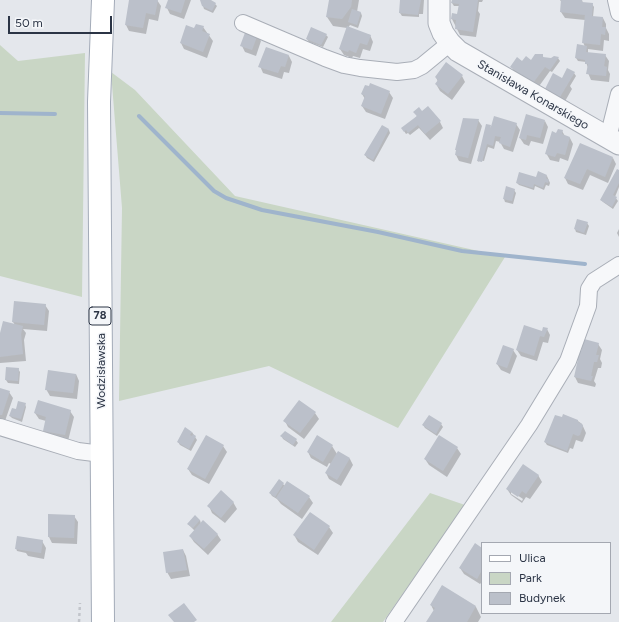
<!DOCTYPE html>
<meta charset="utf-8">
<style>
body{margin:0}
#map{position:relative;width:619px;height:622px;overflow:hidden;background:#e4e7ec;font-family:Figtree,sans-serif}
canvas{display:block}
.legend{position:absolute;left:481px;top:542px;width:130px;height:72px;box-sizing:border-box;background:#f4f6f9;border:1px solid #a4a8b1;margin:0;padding:5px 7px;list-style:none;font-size:12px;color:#2b3445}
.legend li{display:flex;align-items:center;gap:8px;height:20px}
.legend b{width:20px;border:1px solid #a4a8b1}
.scale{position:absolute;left:8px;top:16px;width:104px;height:18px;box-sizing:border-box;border:2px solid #2b3445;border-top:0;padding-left:5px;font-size:12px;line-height:14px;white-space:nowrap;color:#2b3445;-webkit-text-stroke:3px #f4f6f9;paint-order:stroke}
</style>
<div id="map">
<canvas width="619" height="622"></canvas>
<ul class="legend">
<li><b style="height:5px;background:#fff"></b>Ulica</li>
<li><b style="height:11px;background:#c9d6c5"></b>Park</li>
<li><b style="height:11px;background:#bbc0ca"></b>Budynek</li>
</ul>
<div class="scale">50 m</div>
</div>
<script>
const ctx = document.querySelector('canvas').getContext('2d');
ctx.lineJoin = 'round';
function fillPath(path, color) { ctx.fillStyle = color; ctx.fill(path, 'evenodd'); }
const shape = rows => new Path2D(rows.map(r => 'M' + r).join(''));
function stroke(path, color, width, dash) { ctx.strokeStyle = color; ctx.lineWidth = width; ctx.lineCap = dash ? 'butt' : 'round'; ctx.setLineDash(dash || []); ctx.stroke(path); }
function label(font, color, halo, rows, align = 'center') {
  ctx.font = font + ' Figtree,sans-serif'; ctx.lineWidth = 3; ctx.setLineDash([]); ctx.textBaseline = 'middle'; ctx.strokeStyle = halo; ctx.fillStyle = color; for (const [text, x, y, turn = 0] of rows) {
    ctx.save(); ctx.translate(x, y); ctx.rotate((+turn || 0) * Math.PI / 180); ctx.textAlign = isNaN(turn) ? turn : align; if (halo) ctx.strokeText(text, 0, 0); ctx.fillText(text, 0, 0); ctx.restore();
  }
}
const green = shape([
 [0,45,18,61,85,53,82,297,0,276],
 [111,72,135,90,235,196,505,257,398,428,269,366,119,401,122,208],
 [430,493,465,505,383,622,331,622]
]);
const shadow = shape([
 [130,0,157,0,161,6,158,21,149,19,146,34,129,31,126,25],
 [169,0,191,0,184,19,170,14,167,8],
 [201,0,209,0,215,4,217,6,213,13,204,9],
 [330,0,359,0,357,12,361,13,362,16,358,28,350,25,348,28,370,35,373,42,370,51,363,49,360,58,353,56,352,58,344,55,340,49,347,28,333,26,327,17],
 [401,0,424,0,423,14,419,14,419,17,402,16,400,13],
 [453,0,483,0,482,2,479,2,478,11,480,14,476,37,460,35,452,19,453,14,458,15,459,6,454,6,452,3],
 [560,0,582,0,583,3,592,4,594,7,593,17,603,18,606,24,606,28,609,34,609,41,604,40,603,51,588,49,588,53,605,55,609,61,608,70,610,74,609,82,591,80,588,73,588,68,586,62,578,61,576,58,585,47,583,42,585,20,565,18,561,12,562,3],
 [203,27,213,41,207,58,184,49,181,43],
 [257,35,261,41,256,56,245,52,242,46],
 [326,35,328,37,323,47,309,42,307,39],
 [266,48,289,56,292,62,289,73,284,72,282,79,263,73,260,66],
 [542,55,544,58,558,58,560,61,552,72,550,71,537,89,515,73,512,67,522,63,531,62],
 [574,73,576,76,570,86,572,89,564,103,547,91,546,89,565,81],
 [462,76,465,82,452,100,440,91,436,84,438,82,436,77],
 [369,88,389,92,393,98,385,119,366,112,362,106,365,99,362,94],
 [414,112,422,112,440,122,443,128,430,140,419,128,410,135,408,133,406,134,404,131,417,116],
 [478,120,482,126,471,164,459,161,456,155],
 [545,121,548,127,543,144,531,141,529,146,524,144,520,138],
 [516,124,520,130,513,152,504,149,500,142,496,141,494,149,488,147,484,161,479,160,479,162,478,161,490,126,491,129],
 [382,126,389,130,390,133,374,162,367,158,365,155],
 [562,131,565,136,570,138,573,144,568,161,560,158,559,162,550,160,546,153,557,134],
 [613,158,616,164,608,183,590,175,583,190,568,184,565,178],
 [619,171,619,187,615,197,618,201,613,209,603,202,601,200],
 [547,176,550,183,549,186,546,185,544,190,535,186,534,190,519,185,517,183],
 [514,190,516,193,513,204,505,202,504,199],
 [587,223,589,226,586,235,576,232,575,229],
 [619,229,619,237,617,233],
 [45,305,49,311,47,331,23,329,26,333,24,340,26,361,0,363,0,335,15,325,13,322],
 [547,329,550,335,548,343,543,342,537,361,521,356,517,350],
 [598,344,602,350,600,359,602,363,601,368,598,368,594,381,596,384,595,387,578,383,575,377,579,362,576,358,581,352],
 [513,350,517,356,510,374,501,370,497,364],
 [7,368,18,369,20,372,19,384,8,383,6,380],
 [76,374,79,381,77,399,50,396,46,389],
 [0,389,9,392,13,398,5,421,0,419],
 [25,404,26,407,22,422,12,418,10,416],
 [70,411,74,417,68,441,47,437,44,431,46,421,39,419,35,413],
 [315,413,319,419,304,439,288,427,285,421],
 [578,421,582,424,586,433,583,441,582,442,576,440,573,449,570,448,568,453,547,445,545,442],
 [441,424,443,427,437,436,425,428,423,425],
 [192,432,197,440,191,451,180,445,178,442],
 [282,437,296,440,298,443,295,447,283,439],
 [439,437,457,448,461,454,447,477,429,465,425,459],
 [223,446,227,452,209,484,192,475,188,469],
 [332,446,337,454,338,452,350,459,353,465,341,486,329,479,326,473,331,464,329,463,327,467,311,458,308,452],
 [538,475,542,482,530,499,526,497,522,503,511,495,507,489],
 [511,491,523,499,522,501,511,494],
 [279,480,285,486,309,497,313,503,302,519,281,504,277,499,272,496,270,493],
 [233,502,237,509,225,523,212,513,209,506],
 [49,516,74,516,78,522,77,544,52,543,49,537],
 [200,520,201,524,217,534,221,540,208,555,194,542,190,536,195,531,188,524],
 [329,527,333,533,318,555,298,542,294,535],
 [42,541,46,548,44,559,28,556,26,553,17,551,16,548],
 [482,549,482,582,480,584,464,574,460,568],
 [183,550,186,556,190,576,171,579,167,572],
 [442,586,476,607,481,617,478,622,428,622,434,611,431,605]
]);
const stream = shape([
 [0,113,55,114],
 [139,116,214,191,226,198,262,210,378,232,462,251,585,264]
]);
const building = shape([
 [129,0,158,0,155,15,146,13,143,28,125,25],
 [168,0,185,0,181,13,165,8],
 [200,0,211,0,216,3,212,11,202,6],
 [329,0,352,0,351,7,342,19,326,17],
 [400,0,421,0,418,15,399,13],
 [452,0,478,0,473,32,455,29,456,20,451,19,452,13,457,14,459,4,451,3],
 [561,0,582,0,582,2,593,3,592,16,603,17,602,27,606,27,605,35,601,34,600,45,582,43,585,15,560,12],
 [352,9,361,12,357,25,348,22],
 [196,24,204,26,202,31,210,34,203,52,180,43,186,25,194,28],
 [347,26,371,35,367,45,360,43,356,53,349,50,348,52,339,49],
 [311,27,327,34,321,45,306,39],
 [246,30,258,34,252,50,240,46],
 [577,44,587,46,586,52,606,54,604,66,607,67,606,76,586,74,588,64,585,64,585,60,575,58],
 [266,47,289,55,285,67,281,66,278,73,258,67],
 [535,54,543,54,543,57,551,58,554,56,559,57,550,70,545,67,533,83,510,67,517,57,522,61,526,56,531,60],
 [446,62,463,75,448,94,435,84,438,80,435,77],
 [567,68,575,72,560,97,553,93,551,95,545,92,547,90,545,89,553,73,562,78],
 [370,83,390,91,381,114,361,106,365,96,361,94,365,85,369,86],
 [428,106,441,121,425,134,418,125,408,133,406,130,404,132,401,128,417,116,413,112,419,107,422,111],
 [526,114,545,120,540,138,527,135,526,140,519,138],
 [494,116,517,123,510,147,499,143,501,137,495,136,493,146,487,144,482,162,477,161,486,124,491,125,490,130],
 [463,118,479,119,468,158,455,155,456,150,455,150],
 [382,125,389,129,373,160,364,155],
 [558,129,563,130,562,134,570,137,565,155,557,153,555,157,545,154,552,131,556,133],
 [580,143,613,157,605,177,587,169,580,184,564,178],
 [617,169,619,170,619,183,613,195,617,197,612,207,600,200],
 [538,171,547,175,546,178,549,180,548,183,545,182,543,188,534,184,533,188,516,183,519,172,536,177],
 [506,186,515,189,512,201,503,199],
 [577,219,588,222,584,233,574,229],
 [14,301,46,304,44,325,12,322],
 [3,321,23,326,21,334,23,354,0,357,0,333],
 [524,325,542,331,543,327,548,328,544,337,540,336,534,356,516,350],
 [584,339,599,343,596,355,599,355,597,362,594,362,591,376,593,376,591,381,574,377,578,359,575,358,577,350,581,351],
 [503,345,514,349,507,368,496,364],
 [6,367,19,368,18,381,5,380],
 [48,370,76,374,73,393,45,390],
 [0,388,10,391,2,415,0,415],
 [38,400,71,410,65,435,43,431,46,417,34,413],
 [299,400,316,412,300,433,283,421],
 [18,401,26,403,21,419,9,416,12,408,16,409],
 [563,414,578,420,578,422,582,424,583,426,580,435,578,436,573,434,567,451,544,442,555,415,562,417],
 [429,415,442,423,436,434,422,425],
 [185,427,192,432,190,435,192,436,193,434,196,436,189,449,177,442],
 [285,431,297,439,293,445,280,436],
 [206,435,224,445,205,479,187,469],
 [317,435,333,445,323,462,307,452],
 [439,435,458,447,443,471,424,459],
 [338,451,350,458,337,480,325,473],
 [523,464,539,475,526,494,522,491,518,497,506,489],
 [279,479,284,483,275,497,269,493],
 [287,481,310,496,298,513,276,498],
 [221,490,234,502,221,518,207,506],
 [310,512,330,526,314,550,293,535],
 [48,514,75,515,74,538,48,537],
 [195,515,200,520,193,528,187,524],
 [203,520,218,534,204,549,189,536],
 [17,536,43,540,41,553,15,549],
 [475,543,482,548,482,570,477,579,459,568],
 [183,549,187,570,166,573,163,552],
 [442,585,476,606,467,622,426,622,435,608,430,605],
 [184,603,197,620,194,622,174,622,168,615]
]);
const path = shape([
 [79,622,80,603]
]);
const minor = shape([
 [616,0,619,13],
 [243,23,325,58,344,65,360,68,397,72,414,70,422,66,450,43],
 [608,138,619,94],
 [0,427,78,451,102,454],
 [394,622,529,425,568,361,588,306,589,289,594,281,619,265]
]);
const tertiary = shape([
 [439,0,439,23,443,33,450,43,458,51,619,144]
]);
const primary = shape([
 [103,0,99,102,103,622]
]);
const shields = [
 [100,316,22]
];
const shieldNames = [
 ["78",100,316]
];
const streetNames = [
 ["Stanisława Konarskiego",533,95,30],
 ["Wodzisławska",101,371,-90]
];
fillPath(green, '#c9d6c5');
fillPath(shadow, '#0003');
stroke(stream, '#9fb4cc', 4);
fillPath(building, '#bbc0ca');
stroke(minor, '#a9aeb7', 18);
stroke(tertiary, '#a9aeb7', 23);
stroke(primary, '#a3abb8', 24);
stroke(path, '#c2c5cb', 2.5, [3, 3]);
stroke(minor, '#f7f8fa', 16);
stroke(tertiary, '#f7f8fa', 21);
stroke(primary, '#fff', 22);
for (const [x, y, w] of shields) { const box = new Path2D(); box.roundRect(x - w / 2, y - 9, w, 18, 3); ctx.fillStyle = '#f4f6f9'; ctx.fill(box); stroke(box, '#2b3445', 1); }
label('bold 11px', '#2b3445', null, shieldNames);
label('12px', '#2b3445', '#f4f6f9', streetNames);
</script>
